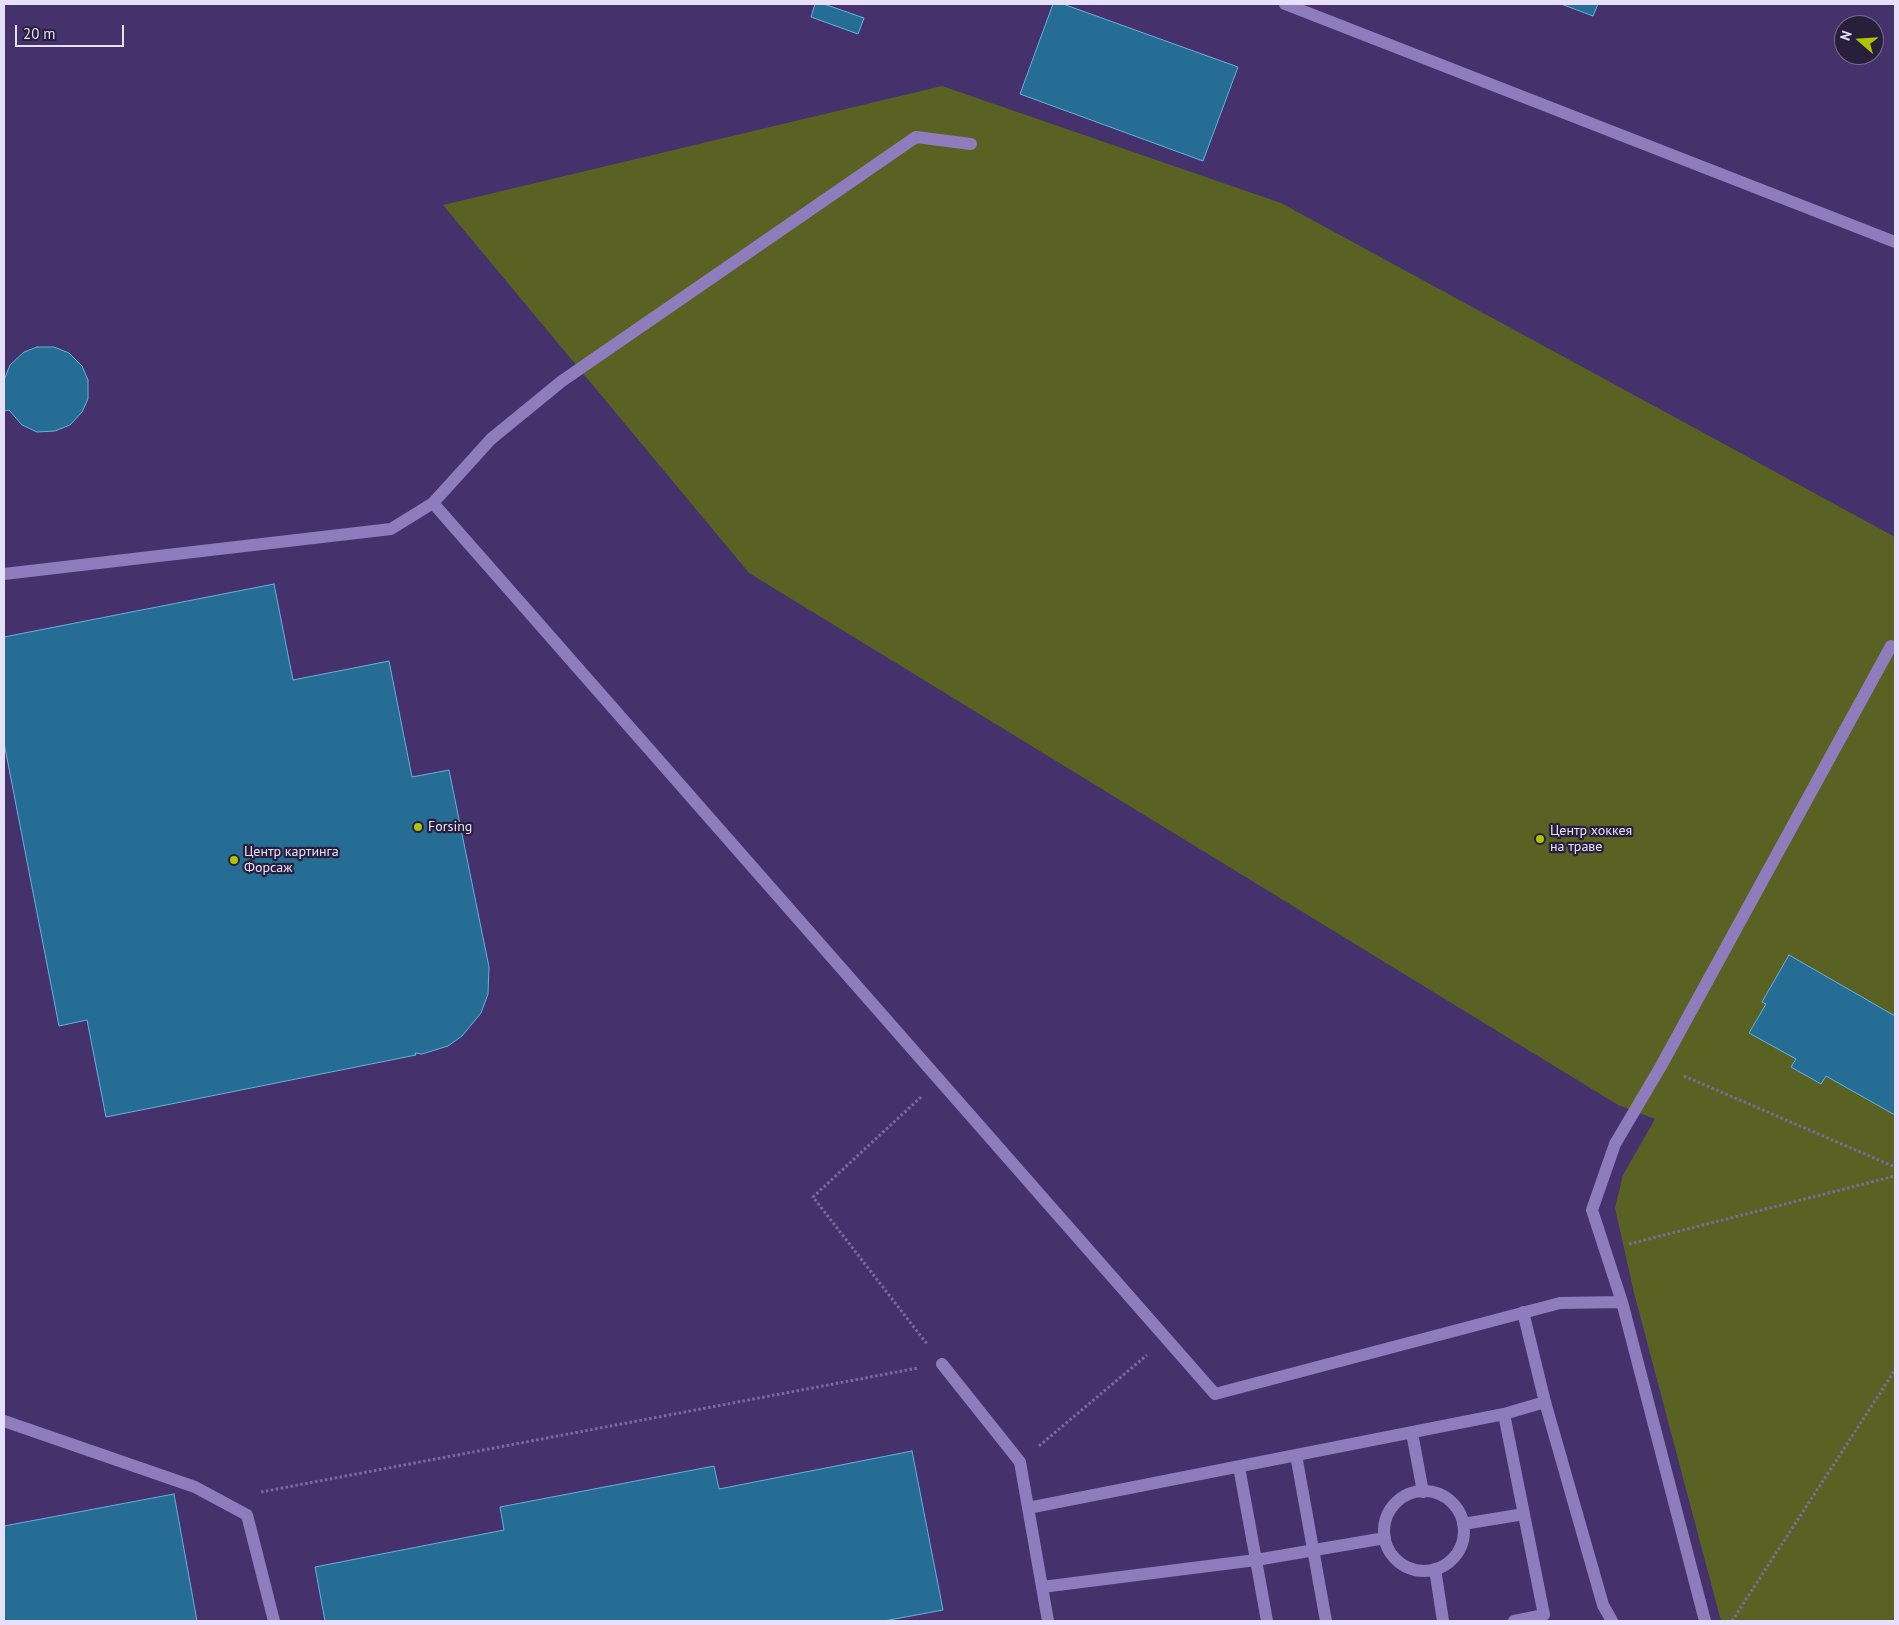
<!DOCTYPE html>
<meta charset="utf-8">
<style>
body{margin:0}
#map{position:relative;width:1899px;height:1625px;overflow:hidden;background:#45316c;font-family:"PT Sans",sans-serif}
canvas{display:block}
.frame{position:absolute;inset:0;border:5px solid #e7e0fd;pointer-events:none}
.north{position:absolute;left:1834px;top:15px;width:50px;height:50px;box-sizing:border-box;background:#28203b;border:1px solid #746d89;border-radius:50%;rotate:289deg;font-size:14px;font-weight:700;line-height:20px;text-align:center;color:#e7e0fd}
.north::after{content:'';display:block;margin:auto;width:18px;height:22px;background:#b1c500;clip-path:polygon(50% 0,100% 100%,50% 72%,0 100%)}
.scale{position:absolute;left:15px;top:25px;width:109px;height:22px;box-sizing:border-box;border:2px solid #e7e0fd;border-top:0;padding-left:6px;font-size:15px;line-height:18px;white-space:nowrap;color:#e7e0fd;-webkit-text-stroke:4px #28203b;paint-order:stroke}
</style>
<div id="map">
<canvas width="1899" height="1625"></canvas>
<div class="frame"></div>
<div class="north">N</div>
<div class="scale">20 m</div>
</div>
<script>
const ctx = document.querySelector('canvas').getContext('2d');
ctx.lineJoin = 'round';
function fillPath(path, color) { ctx.fillStyle = color; ctx.fill(path, 'evenodd'); }
const shape = rows => new Path2D(rows.map(r => 'M' + r).join(''));
function stroke(path, color, width, dash) { ctx.strokeStyle = color; ctx.lineWidth = width; ctx.lineCap = dash ? 'butt' : 'round'; ctx.setLineDash(dash || []); ctx.stroke(path); }
function label(font, color, halo, rows, align = 'center') {
  ctx.font = font + ' "PT Sans",sans-serif'; ctx.lineWidth = 4.5; ctx.setLineDash([]); ctx.textBaseline = 'middle'; ctx.strokeStyle = halo; ctx.fillStyle = color; for (const [text, x, y, turn = 0] of rows) {
    ctx.save(); ctx.translate(x, y); ctx.rotate((+turn || 0) * Math.PI / 180); ctx.textAlign = isNaN(turn) ? turn : align; if (halo) ctx.strokeText(text, 0, 0); ctx.fillText(text, 0, 0); ctx.restore();
  }
}
const green = shape([
 [942,86,1281,203,1895,537,1895,1621,1721,1621,1634,1293,1615,1208,1623,1175,1655,1119,1618,1105,749,573,443,205]
]);
const building = shape([
 [815,4,824,4,864,18,858,34,811,17,815,4],
 [1053,4,1063,4,1238,67,1203,161,1020,94,1053,4],
 [1561,4,1598,4,1593,16,1561,4],
 [37,347,54,347,69,353,82,366,88,380,88,399,82,412,70,425,55,431,37,432,22,425,9,410,4,411,4,380,10,365,24,352,37,347],
 [274,584,293,680,389,661,412,777,449,770,489,967,488,994,481,1013,462,1036,448,1046,422,1054,415,1053,416,1055,106,1117,87,1020,59,1026,4,743,4,637,274,584],
 [1789,955,1895,1016,1895,1115,1826,1076,1821,1084,1791,1067,1796,1059,1749,1033,1766,1004,1762,1002,1789,955],
 [912,1451,943,1610,884,1621,325,1621,315,1567,504,1530,500,1507,714,1466,719,1489,912,1451],
 [174,1494,197,1621,4,1621,4,1526,174,1494]
]);
const path = shape([
 [1684,1076,1895,1167],
 [921,1097,813,1197,927,1344],
 [1629,1244,1895,1176],
 [1039,1446,1147,1355],
 [261,1492,918,1368],
 [1732,1621,1895,1370]
]);
const minor = shape([
 [1285,4,1895,242],
 [433,503,491,439,562,381,916,137,971,144],
 [4,574,391,529,433,503,1215,1394,1560,1303,1622,1302],
 [942,1364,1020,1462,1048,1621],
 [1545,1402,1603,1605,1612,1621],
 [4,1421,195,1487,247,1515,274,1621],
 [1412,1433,1423,1492],
 [1296,1455,1326,1621],
 [1239,1467,1256,1560,1385,1538],
 '1384 1531a40 40 0 1 1 80 0a40 40 0 1 1-80 0Z',
 [1028,1508,1504,1414],
 [1463,1524,1524,1514],
 [1435,1569,1443,1621],
 [1042,1587,1256,1560,1267,1621],
 [1514,1621,1544,1615,1504,1414,1545,1402,1523,1312],
 [1705,1621,1622,1302,1592,1210,1615,1144,1661,1066,1891,646]
]);
const markers = [
 [418,827,5,"#b1c500"],
 [1540,839,5,"#b1c500"],
 [234,860,5,"#b1c500"]
];
const poiNames = [
 ["Forsing",428,827],
 ["Центр хоккея",1550,831],
 ["на траве",1550,847],
 ["Центр картинга",244,852],
 ["Форсаж",244,868]
];
fillPath(green, '#596222');
fillPath(building, '#256d95');
stroke(building, '#67b1dd', 1);
stroke(path, '#7c6c9d', 3, [2.5, 2.5]);
stroke(minor, '#8f7cbd', 12);
for (const [x, y, r, color] of markers) { const dot = new Path2D(); dot.arc(x, y, r, 0, 2 * Math.PI); ctx.fillStyle = color; ctx.fill(dot); stroke(dot, '#28203b', 2); }
label('14px', '#e7e0fd', '#28203b', poiNames, 'left');
</script>
